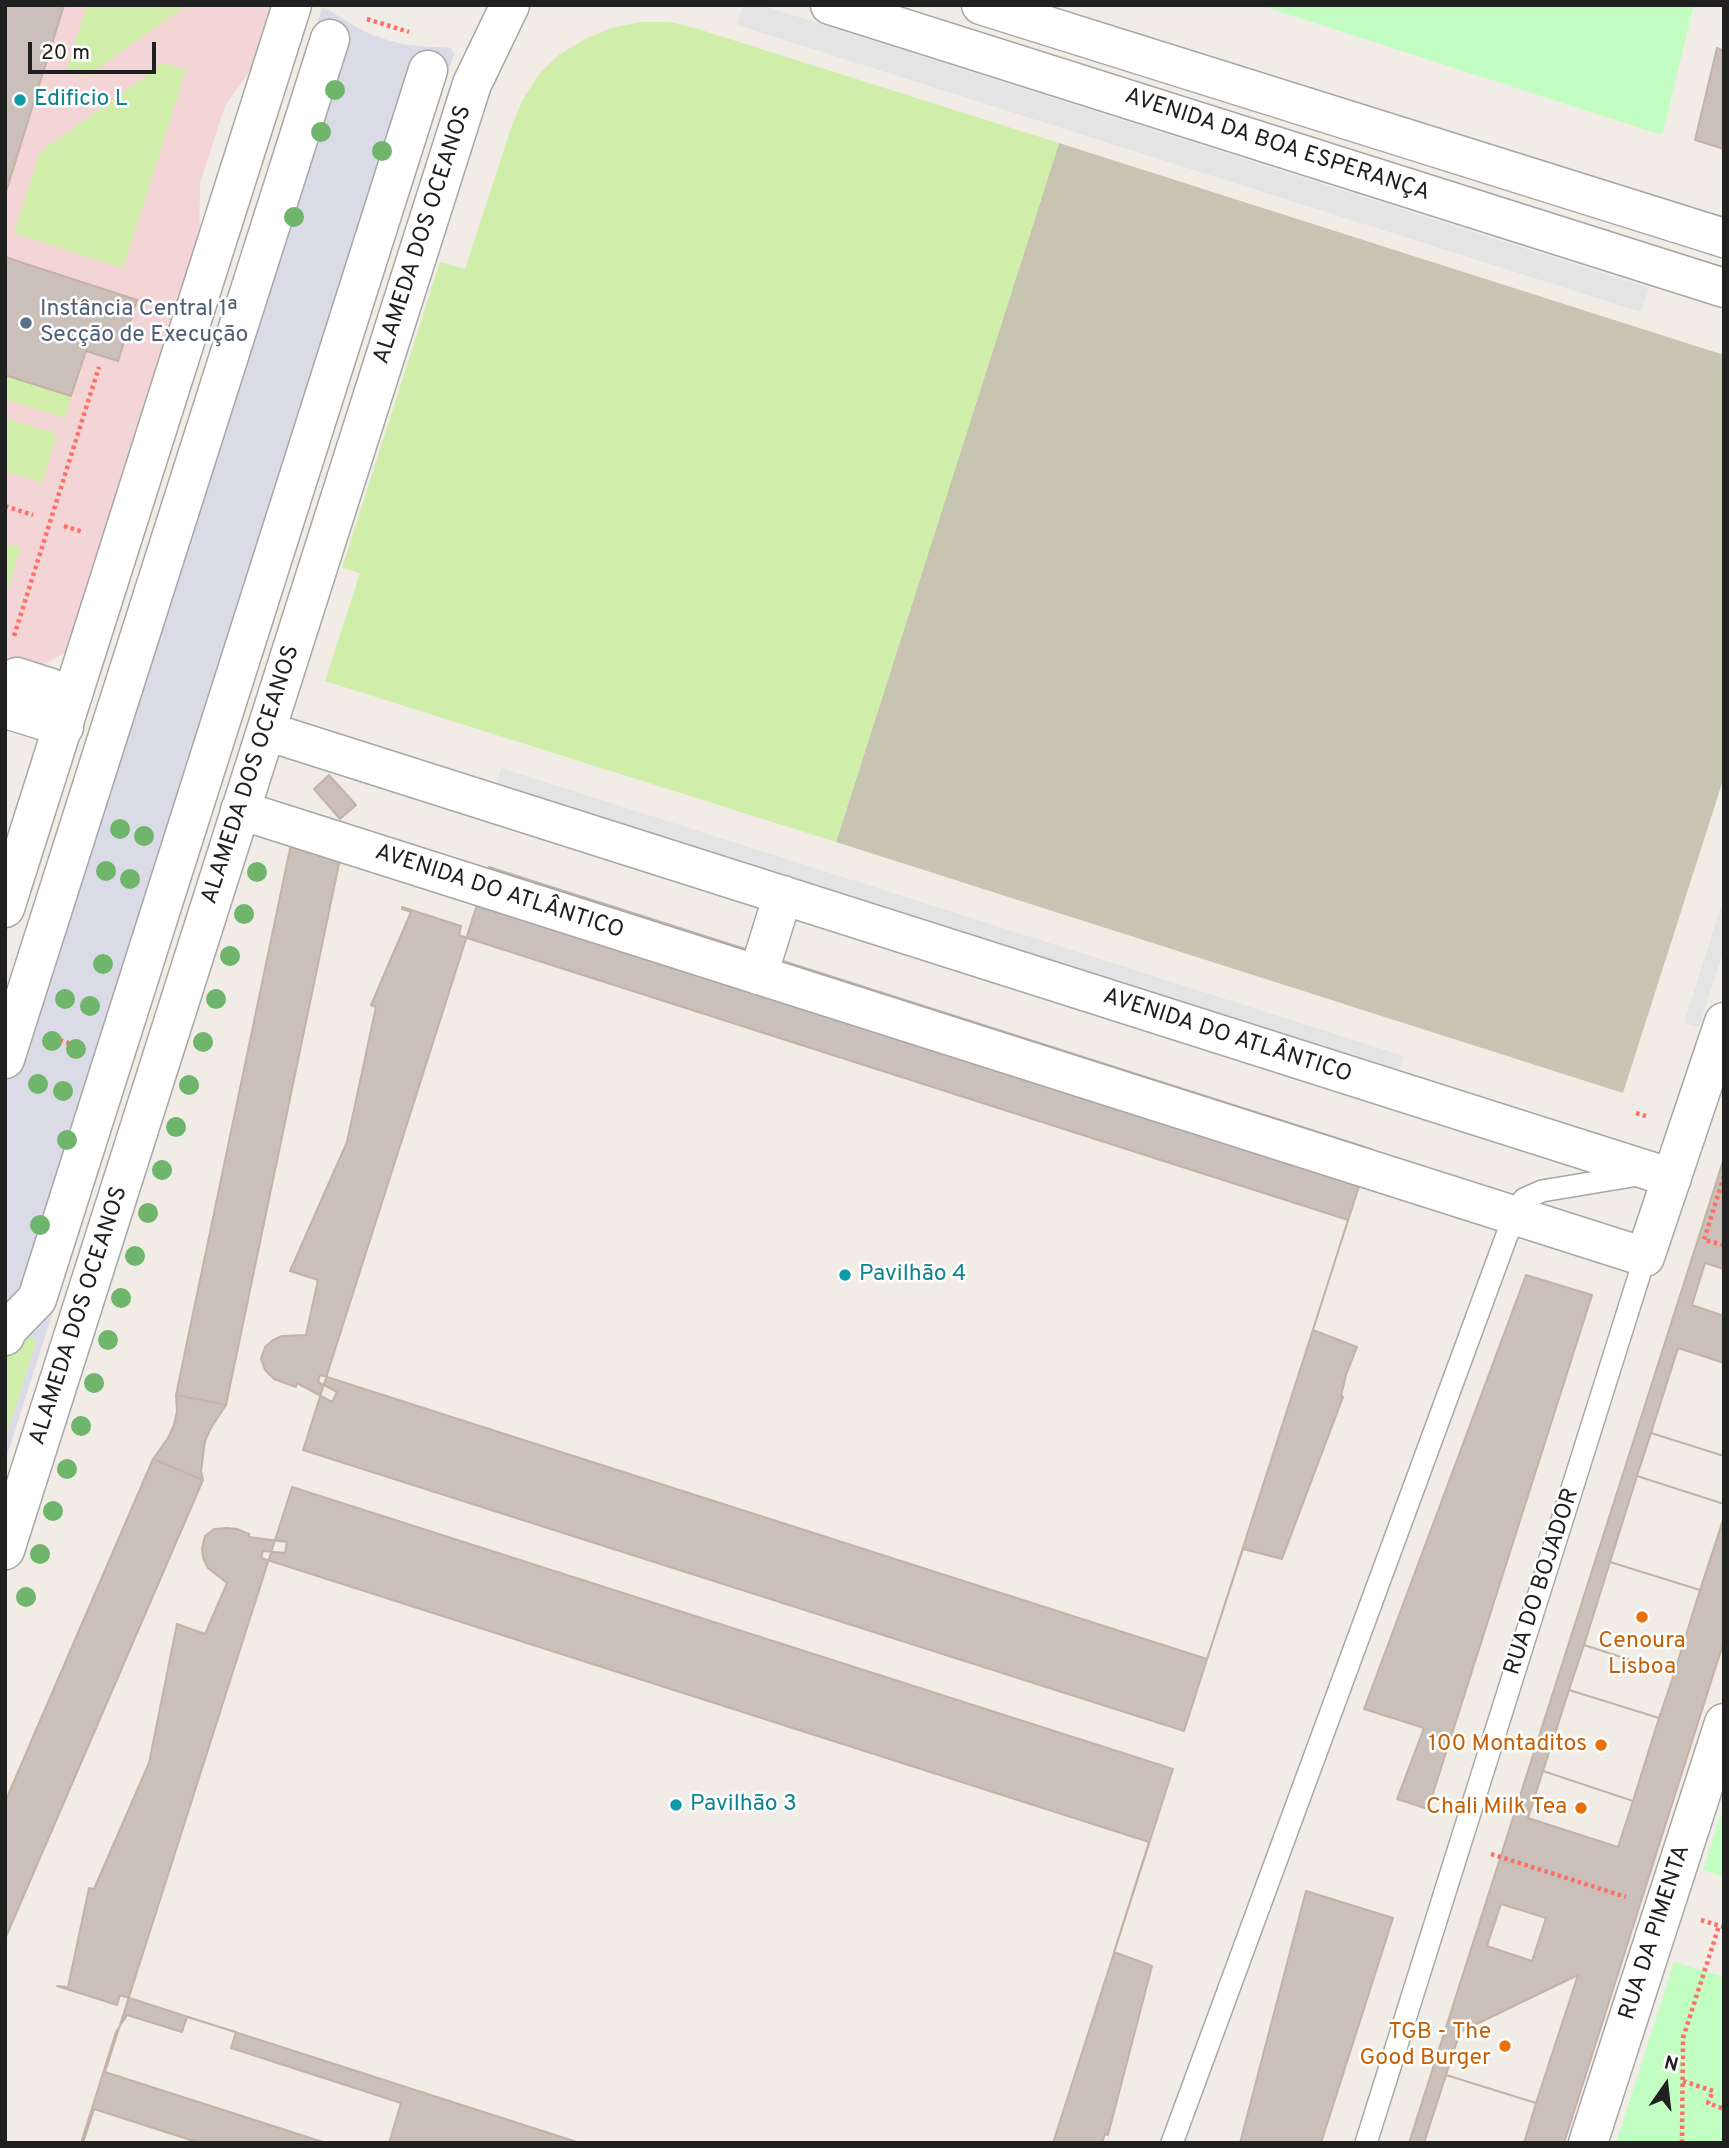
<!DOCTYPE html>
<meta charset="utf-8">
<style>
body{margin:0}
#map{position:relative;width:1729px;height:2148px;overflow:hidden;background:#f1ede6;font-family:Overpass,sans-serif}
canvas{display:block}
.frame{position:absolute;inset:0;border:7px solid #202020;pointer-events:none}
.north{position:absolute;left:1631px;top:2050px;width:70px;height:70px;-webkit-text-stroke:5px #fff;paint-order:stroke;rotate:14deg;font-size:19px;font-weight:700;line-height:28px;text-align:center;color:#202020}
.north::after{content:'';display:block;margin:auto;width:24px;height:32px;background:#202020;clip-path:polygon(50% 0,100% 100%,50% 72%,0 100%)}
.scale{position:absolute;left:28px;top:42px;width:128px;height:32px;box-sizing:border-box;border:4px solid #202020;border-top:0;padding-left:9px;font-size:21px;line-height:24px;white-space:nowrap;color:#202020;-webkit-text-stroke:5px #fff;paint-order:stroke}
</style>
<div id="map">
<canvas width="1729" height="2148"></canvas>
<div class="frame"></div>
<div class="north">N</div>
<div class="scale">20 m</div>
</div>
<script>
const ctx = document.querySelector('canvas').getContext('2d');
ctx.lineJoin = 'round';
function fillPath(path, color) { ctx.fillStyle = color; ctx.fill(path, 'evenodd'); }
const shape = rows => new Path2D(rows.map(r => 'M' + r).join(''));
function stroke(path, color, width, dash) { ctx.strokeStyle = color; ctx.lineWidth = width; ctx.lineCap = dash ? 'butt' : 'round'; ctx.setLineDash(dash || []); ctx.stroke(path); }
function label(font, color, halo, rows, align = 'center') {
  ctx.font = font + ' Overpass,sans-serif'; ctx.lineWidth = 5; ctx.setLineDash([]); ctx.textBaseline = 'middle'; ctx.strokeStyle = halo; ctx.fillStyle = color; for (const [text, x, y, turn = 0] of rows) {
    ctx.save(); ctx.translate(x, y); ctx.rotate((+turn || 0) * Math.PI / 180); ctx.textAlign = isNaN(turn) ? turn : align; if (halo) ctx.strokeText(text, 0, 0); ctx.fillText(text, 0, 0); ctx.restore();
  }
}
const commercial = shape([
 [5,5,275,5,268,45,225,106,200,183,199,261,68,651,42,665,5,711]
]);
const construction = shape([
 [1059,143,1724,355,1724,777,1623,1093,836,842]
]);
const grass = shape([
 [87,5,187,5,87,76,66,70],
 [640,22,670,22,698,29,1059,143,836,842,325,681,360,573,342,568,440,262,465,269,512,125,523,99,539,74,560,54,585,39,612,28],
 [164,63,186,70,123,268,14,233,40,152],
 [5,375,71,396,65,418,5,399],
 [5,418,57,434,42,483,5,471],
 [5,543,21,548,5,599],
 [13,1331,37,1340,5,1441,5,1356]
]);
const park = shape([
 [1259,5,1694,5,1662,135],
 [1724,1805,1724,1877,1703,1870],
 [1674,1962,1724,1977,1724,2143,1616,2143]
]);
const parking = shape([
 [743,5,761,5,1649,288,1641,312,737,25],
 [501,768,1404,1056,1399,1071,496,784],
 [1724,897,1724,949,1699,1027,1684,1023]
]);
const plaza = shape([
 [322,8,325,8,363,31,384,39,406,45,451,48,454,54,5,1462,5,1441,37,1340,13,1332,5,1356,5,997]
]);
const building = shape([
 [5,5,64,5,5,195,5,5],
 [1717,48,1724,51,1724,149,1695,140,1717,48],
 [5,257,137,300,118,361,86,351,71,396,5,375,5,257],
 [329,775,356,805,340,819,314,789,329,775],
 [295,825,345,835,226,1405,176,1395,295,825],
 [489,867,1371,1149,1184,1731,303,1450,489,867],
 [402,907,461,926,459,935,467,938,1348,1220,1313,1330,1357,1347,1346,1375,1341,1396,1343,1397,1282,1559,1243,1549,1207,1659,327,1377,320,1375,318,1382,337,1392,332,1402,297,1383,296,1387,274,1379,265,1370,261,1359,265,1347,273,1340,282,1336,306,1335,318,1280,290,1271,347,1142,376,1007,371,1005,411,912,402,909,402,907],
 [1724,1158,1724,1641,1564,2143,1409,2143,1724,1158],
 [1705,1263,1724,1269,1724,1316,1692,1305,1705,1263],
 [1526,1275,1592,1295,1428,1809,1397,1799,1424,1728,1364,1709,1526,1275],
 [1678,1348,1724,1363,1724,1456,1651,1433,1678,1348],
 [176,1395,226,1405,211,1428,205,1441,201,1471,203,1480,153,1459,168,1438,174,1425,177,1411,176,1395],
 [1651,1433,1724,1456,1724,1504,1637,1476,1651,1433],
 [153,1459,203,1480,5,1939,5,1802,153,1459],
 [1637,1476,1724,1504,1724,1517,1700,1590,1610,1562,1637,1476],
 [292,1487,1173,1769,1053,2143,326,2143,105,2072,292,1487],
 [227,1528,237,1529,249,1534,249,1537,287,1542,285,1553,263,1551,261,1558,1149,1842,1114,1952,1152,1966,1108,2135,1105,2134,1102,2143,580,2143,120,1995,117,2005,57,1986,68,1987,89,1888,94,1889,149,1763,177,1624,205,1634,227,1583,208,1568,203,1558,202,1548,205,1536,214,1529,227,1528],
 [1610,1562,1700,1590,1674,1674,1584,1645,1610,1562],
 [1584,1645,1674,1674,1659,1718,1569,1690,1584,1645],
 [1569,1690,1659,1718,1633,1801,1543,1771,1569,1690],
 [1543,1771,1633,1801,1618,1847,1528,1818,1543,1771],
 [1306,1891,1393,1918,1321,2143,1240,2143,1306,1891],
 [1501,1904,1546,1918,1532,1961,1487,1946,1501,1904],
 [1578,1975,1536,2103,1446,2075,1460,2032,1578,1975],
 [127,2015,182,2032,187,2017,236,2032,231,2048,401,2103,389,2143,81,2143,116,2032,127,2015],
 [1446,2075,1536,2103,1524,2143,1424,2143,1446,2075],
 [94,2109,200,2143,83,2143,94,2109]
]);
const path = shape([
 [367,19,409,32],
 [5,506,33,515],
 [64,526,83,532],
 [14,636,99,367],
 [53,1038,75,1045],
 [1636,1113,1649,1117],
 [1724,1176,1704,1240,1724,1245],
 [1491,1854,1626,1897],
 [1701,1920,1724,1927],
 [1683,2081,1713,2091,1708,2103,1724,2109],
 [1682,2143,1683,2038,1719,1926]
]);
const lane = shape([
 [1172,2143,1514,1216,1524,1199,1542,1191,1638,1175],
 [1366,2143,1645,1257]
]);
const street = shape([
 [830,5,1724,288],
 [981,5,1724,238],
 [17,677,73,695],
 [6,709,64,727],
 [266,731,1672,1178],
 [240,810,1645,1257,1724,1022],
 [5,908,292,5],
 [758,975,783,895],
 [5,1059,330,39],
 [5,1336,7,1330,37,1299,428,70],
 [5,1550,472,84,510,5],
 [1588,2143,1724,1723]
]);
const trees = [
 [335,90],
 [321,132],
 [382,151],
 [294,217],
 [120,829],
 [144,836],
 [106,871],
 [257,872],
 [130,879],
 [244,914],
 [230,956],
 [103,964],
 [65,999],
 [216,999],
 [90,1006],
 [52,1041],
 [203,1042],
 [76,1049],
 [38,1084],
 [189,1085],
 [63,1091],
 [176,1127],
 [67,1140],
 [162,1170],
 [148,1213],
 [40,1225],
 [135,1256],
 [121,1298],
 [108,1340],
 [94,1383],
 [81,1426],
 [67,1469],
 [53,1511],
 [40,1554],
 [26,1597]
];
const markers = [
 [20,100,7,"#0f9aa8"],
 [26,323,7,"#5c6f8a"],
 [845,1275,7,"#0f9aa8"],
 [1642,1617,7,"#e8710a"],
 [1601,1745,7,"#e8710a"],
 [676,1805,7,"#0f9aa8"],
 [1581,1808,7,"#e8710a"],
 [1505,2046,7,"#e8710a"]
];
const cultureNames = [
 ["Edificio L",34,100],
 ["Pavilhão 4",859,1275],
 ["Pavilhão 3",690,1805]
];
const streetNames = [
 ["AVENIDA DA BOA ESPERANÇA",1277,146,18],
 ["ALAMEDA DOS OCEANOS",424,235,-72],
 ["ALAMEDA DOS OCEANOS",252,775,-72],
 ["AVENIDA DO ATLÂNTICO",499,893,18],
 ["AVENIDA DO ATLÂNTICO",1227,1037,18],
 ["ALAMEDA DOS OCEANOS",80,1316,-72],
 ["RUA DO BOJADOR",1543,1582,-72],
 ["RUA DA PIMENTA",1656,1933,-72]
];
const serviceNames = [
 ["Instância Central 1ª",40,310],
 ["Secção de Execução",40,336]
];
const foodNames = [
 ["Cenoura",1642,1642,"center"],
 ["Lisboa",1642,1668,"center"],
 ["100 Montaditos",1587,1745],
 ["Chali Milk Tea",1567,1808],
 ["TGB - The",1491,2033],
 ["Good Burger",1491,2059]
];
fillPath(commercial, '#f3d5d6');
fillPath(construction, '#c7c5b1');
fillPath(grass, '#d0eea9');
fillPath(park, '#c2fdc2');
fillPath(parking, '#e4e4e4');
fillPath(plaza, '#dadbe7');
fillPath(building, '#cabfb9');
stroke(building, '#c4b2a7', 2);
stroke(lane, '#a7a7a7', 24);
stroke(street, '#a7a7a7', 41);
stroke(path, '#ff6f6a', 4.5, [3.5, 3.5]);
stroke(lane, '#fff', 21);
stroke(street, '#fff', 38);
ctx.fillStyle = '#6fb56b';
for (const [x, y] of trees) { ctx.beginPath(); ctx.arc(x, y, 10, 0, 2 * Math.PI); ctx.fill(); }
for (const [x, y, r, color] of markers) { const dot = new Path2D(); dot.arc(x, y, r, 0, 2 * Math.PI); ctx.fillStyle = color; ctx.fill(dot); stroke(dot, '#fff', 2.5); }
label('23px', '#0d838f', '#fff', cultureNames, 'left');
label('23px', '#202020', '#fff', streetNames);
label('23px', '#4e5e75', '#fff', serviceNames, 'left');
label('23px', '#c56008', '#fff', foodNames, 'right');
</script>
